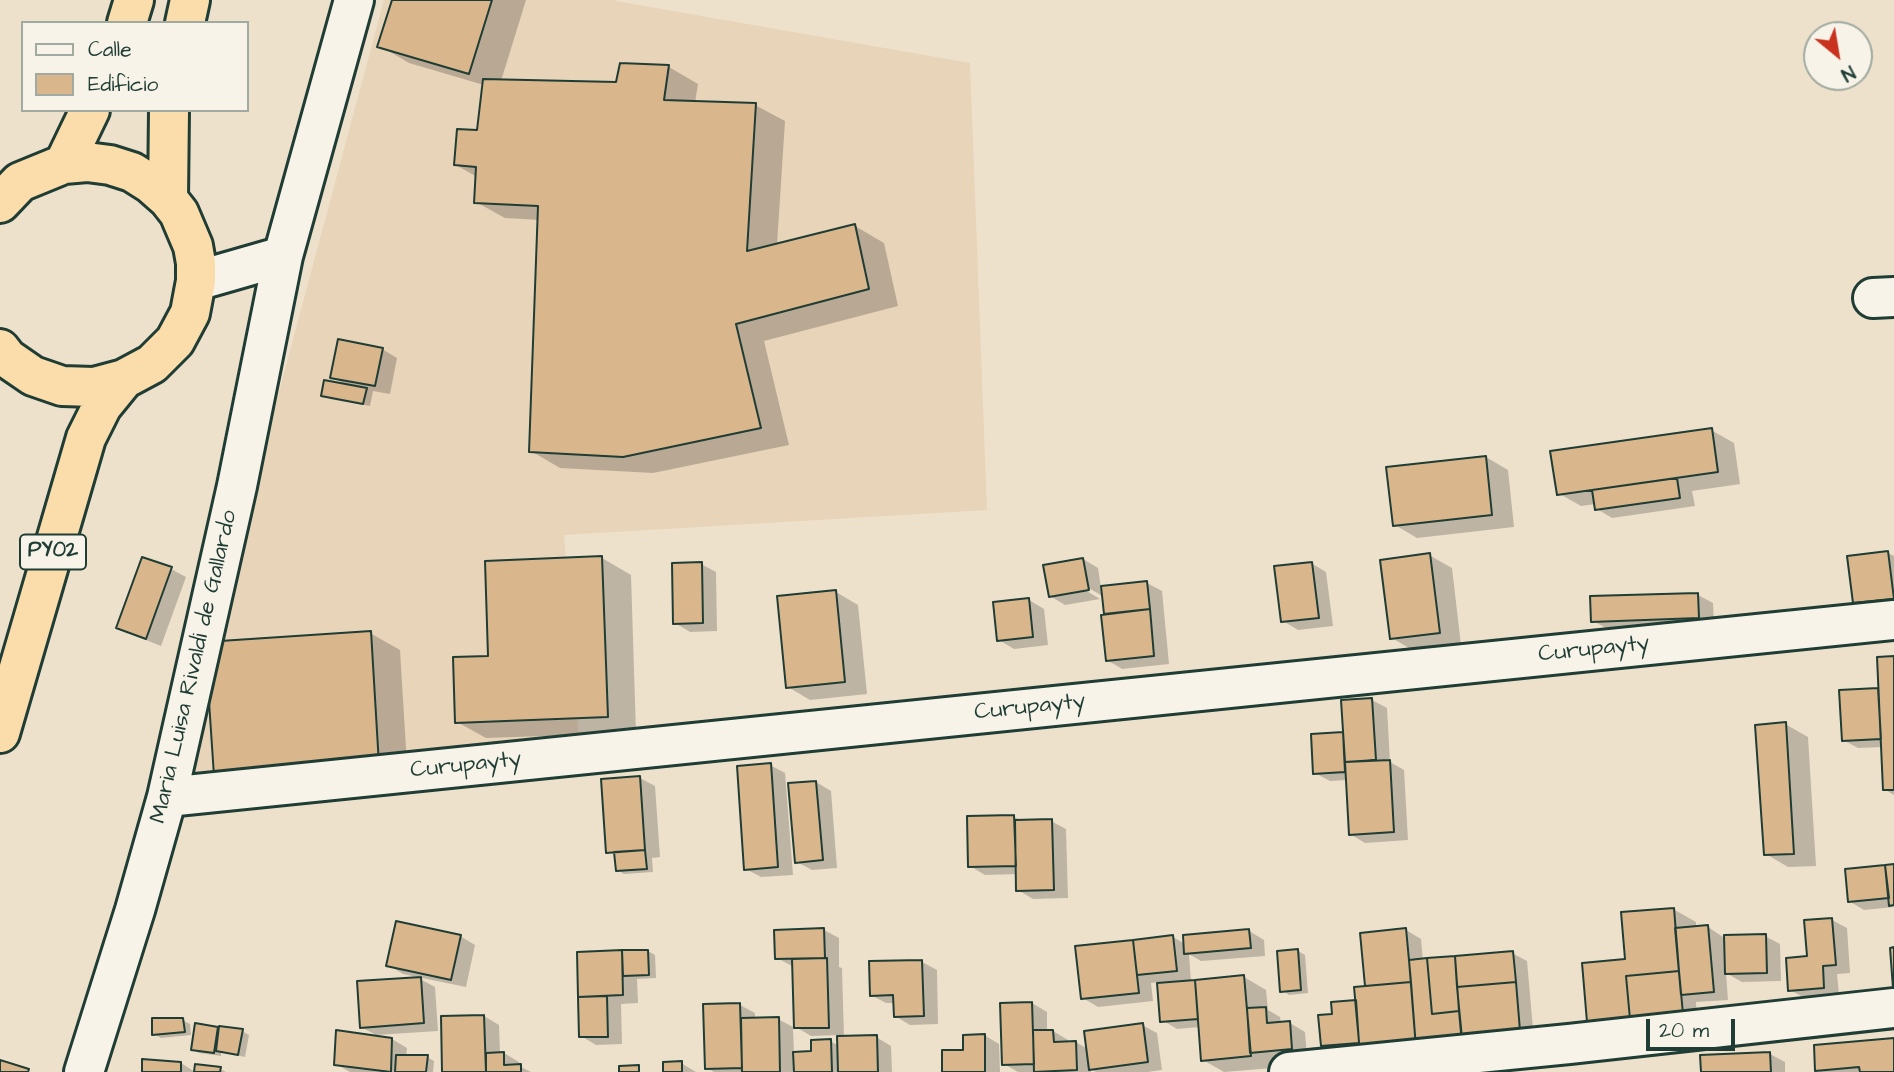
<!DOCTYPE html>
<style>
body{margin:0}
#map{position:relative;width:1894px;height:1072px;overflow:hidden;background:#eee1cc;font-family:"Architects Daughter",sans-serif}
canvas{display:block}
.legend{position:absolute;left:21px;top:21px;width:228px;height:91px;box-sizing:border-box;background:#f7f3e8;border:2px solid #a1aaa0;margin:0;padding:9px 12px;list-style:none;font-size:21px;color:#1f3d34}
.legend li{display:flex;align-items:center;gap:14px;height:35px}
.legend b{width:35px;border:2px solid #a1aaa0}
.north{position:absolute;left:1803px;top:21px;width:70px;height:70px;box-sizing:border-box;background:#f7f3e8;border:2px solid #a1aaa0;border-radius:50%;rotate:150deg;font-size:19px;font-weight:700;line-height:28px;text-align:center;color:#1f3d34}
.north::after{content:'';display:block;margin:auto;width:24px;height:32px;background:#c8321e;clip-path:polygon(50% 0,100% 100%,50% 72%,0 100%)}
.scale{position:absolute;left:1646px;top:1019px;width:89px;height:32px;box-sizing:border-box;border:4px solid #1f3d34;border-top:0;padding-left:9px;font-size:21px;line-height:24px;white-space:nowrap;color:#1f3d34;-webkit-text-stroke:5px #f7f3e8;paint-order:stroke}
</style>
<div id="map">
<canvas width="1894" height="1072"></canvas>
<ul class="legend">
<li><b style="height:9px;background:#f7f3e8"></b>Calle</li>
<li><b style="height:19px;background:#dab68c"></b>Edificio</li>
</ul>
<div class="north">N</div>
<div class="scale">20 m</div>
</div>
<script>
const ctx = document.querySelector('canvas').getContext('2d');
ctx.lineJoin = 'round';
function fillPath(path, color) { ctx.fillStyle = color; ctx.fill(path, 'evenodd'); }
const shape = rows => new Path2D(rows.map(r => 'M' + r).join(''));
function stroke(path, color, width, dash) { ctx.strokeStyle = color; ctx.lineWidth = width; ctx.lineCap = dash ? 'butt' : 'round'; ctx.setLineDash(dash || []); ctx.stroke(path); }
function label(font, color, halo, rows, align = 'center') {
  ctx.font = font + ' "Architects Daughter",sans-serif'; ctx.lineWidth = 6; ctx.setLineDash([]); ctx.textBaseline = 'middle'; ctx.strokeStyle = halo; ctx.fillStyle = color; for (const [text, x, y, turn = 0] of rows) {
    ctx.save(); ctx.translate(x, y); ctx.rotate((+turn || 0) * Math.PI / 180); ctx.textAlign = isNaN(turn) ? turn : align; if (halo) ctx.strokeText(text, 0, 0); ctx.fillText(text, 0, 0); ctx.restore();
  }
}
const built = shape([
 [384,0,616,0,616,1,970,63,987,510,564,535,579,741,176,776]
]);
const shadow = shape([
 [393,0,526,0,501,81,617,84,669,67,698,84,695,103,755,105,785,121,777,245,855,226,884,243,898,306,764,341,789,445,653,473,560,468,531,451,540,220,505,218,476,202,477,177,456,165,479,131,484,85,409,63,380,46],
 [382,349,397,358,390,394,373,391,370,406,330,399,323,395,346,385,332,377],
 [1711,430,1734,443,1740,484,1692,491,1695,506,1612,518,1597,509,1596,504,1581,506,1558,493],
 [1486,457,1508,470,1514,527,1417,538,1395,525],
 [1888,553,1894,556,1894,608,1870,611,1855,602],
 [1429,555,1452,568,1461,645,1414,651,1392,638],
 [602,558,631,575,636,733,486,738,457,722,490,658],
 [1083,559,1098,568,1101,588,1147,583,1162,591,1169,664,1122,669,1107,660,1104,597,1082,584,1080,587,1100,599,1065,605,1050,596],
 [1311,563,1326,572,1333,626,1298,630,1283,621],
 [701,564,716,572,717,631,690,632,675,623],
 [171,569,186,577,161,646,133,635,118,627],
 [836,592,858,605,867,694,810,700,788,687],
 [1698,595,1713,603,1714,626,1608,629,1593,621],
 [1029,600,1044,609,1048,645,1014,649,999,640],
 [370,633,400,650,408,781,245,791],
 [1894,658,1894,795,1884,789,1883,747,1858,748,1843,740,1878,690,1880,691],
 [1372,700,1387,708,1390,762,1404,770,1408,840,1365,843,1350,834,1347,780,1330,781,1315,773,1313,735,1345,733],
 [1785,724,1808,737,1816,866,1788,867,1766,854],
 [770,765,785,773,793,875,761,877,746,869],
 [640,778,655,786,660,857,652,858,653,872,624,874,617,870,616,856,608,851],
 [816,782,831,791,837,868,812,870,797,862],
 [1014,817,1022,821,1051,821,1066,829,1068,898,1033,899,1018,890,1018,874,985,875,970,866],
 [1894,866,1894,907,1864,910,1849,901],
 [1673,909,1696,922,1696,928,1708,927,1723,937,1765,936,1780,944,1781,981,1742,982,1726,973,1728,1000,1696,1002,1697,1021,1611,1034,1589,1021,1627,961],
 [1832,920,1847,928,1850,973,1837,974,1839,995,1805,998,1790,990],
 [824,930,839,938,839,967,842,968,844,1038,876,1037,891,1046,892,1072,714,1072,707,1068,740,1005,755,1013,755,1019,778,1019,793,1027,794,1054,813,1053,830,1041,839,1046,839,1035,811,1036,796,1027,794,967,777,958],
 [1406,930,1421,939,1423,961,1512,953,1527,961,1535,1051,1337,1054,1322,1045,1334,1016,1358,1001,1367,988,1362,934],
 [1249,931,1264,940,1265,956,1201,961,1189,954,1191,982,1244,977,1266,990,1268,1010,1280,1017,1281,1024,1290,1023,1305,1032,1307,1057,1272,1060,1273,1068,1224,1072,1203,1060,1200,1027,1177,1029,1162,1020,1159,982,1151,983,1153,1001,1098,1007,1083,998,1077,947,1173,937,1185,944],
 [460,936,475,945,466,987,403,974,388,965],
 [648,951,655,955,656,978,637,979,638,1003,621,1004,622,1044,596,1045,581,1036,579,954],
 [1298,951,1305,955,1308,993,1289,995,1282,990],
 [922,962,937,970,938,1024,910,1025,895,1016,895,1003,886,1003,871,995],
 [420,979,435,987,438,1031,376,1035,361,1027],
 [1032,1003,1047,1012,1047,1032,1053,1031,1068,1040,1068,1043,1076,1042,1089,1050,1142,1025,1157,1033,1162,1070,1148,1072,1096,1072,1091,1069,1091,1072,1018,1072,1004,1064],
 [484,1016,499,1025,500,1054,504,1053,519,1062,519,1066,531,1072,444,1072],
 [182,1020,190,1024,191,1035,161,1038,154,1034],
 [196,1025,242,1031,249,1035,245,1057,221,1052,221,1056,199,1053,192,1049],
 [984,1035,999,1044,1000,1072,944,1072,965,1051],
 [392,1039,407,1048,406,1057,427,1057,434,1061,433,1072,350,1072,336,1064],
 [1894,1040,1894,1072,1820,1072,1817,1070],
 [1770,1054,1785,1062,1785,1072,1703,1072],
 [181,1063,195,1072,220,1069,226,1072,144,1072],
 [681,1063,696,1072,665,1072]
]);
const building = shape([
 [392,0,492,0,469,74,377,47,392,0],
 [620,63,669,65,664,100,756,103,747,251,855,224,869,289,736,324,761,428,623,457,529,452,538,206,474,203,476,167,454,165,457,129,477,130,483,79,616,82,620,63],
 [338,339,383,348,375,386,330,378,338,339],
 [324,380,367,388,363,404,321,396,324,380],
 [1712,428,1718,472,1557,495,1550,451,1712,428],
 [1486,456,1492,515,1393,526,1386,467,1486,456],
 [1677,478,1680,498,1595,510,1592,490,1677,478],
 [1888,551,1894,599,1853,603,1847,556,1888,551],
 [1430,553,1440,633,1390,639,1380,560,1430,553],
 [602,556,608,717,455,723,453,657,488,656,485,561,602,556],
 [142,557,172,567,146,639,116,628,142,557],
 [1083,558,1089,590,1049,597,1043,565,1083,558],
 [702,562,703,623,673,624,672,563,702,562],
 [1312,562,1319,618,1281,622,1274,566,1312,562],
 [1147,581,1150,609,1104,614,1101,586,1147,581],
 [836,590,845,682,786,688,777,596,836,590],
 [1698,593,1699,618,1591,622,1590,596,1698,593],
 [1029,598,1033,637,997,641,993,602,1029,598],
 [1150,609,1154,656,1106,661,1101,615,1150,609],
 [371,631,379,765,214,776,205,642,371,631],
 [1894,656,1894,790,1883,790,1877,657,1894,656],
 [1878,688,1881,739,1842,741,1839,690,1878,688],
 [1372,698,1376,760,1345,762,1341,700,1372,698],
 [1786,722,1794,854,1764,855,1755,725,1786,722],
 [1343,732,1345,772,1313,774,1311,734,1343,732],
 [1390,760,1394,832,1349,835,1345,762,1390,760],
 [771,763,778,867,744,870,737,766,771,763],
 [640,776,645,850,606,853,601,779,640,776],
 [816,781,823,860,795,863,788,783,816,781],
 [1014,815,1016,866,968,867,967,816,1014,815],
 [1052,819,1054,890,1016,891,1015,820,1052,819],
 [645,850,647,869,616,871,614,852,645,850],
 [1894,864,1894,905,1889,906,1885,865,1894,864],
 [1885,865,1889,898,1848,902,1845,869,1885,865],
 [1674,908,1679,971,1626,976,1630,1019,1587,1022,1582,963,1625,959,1621,912,1674,908],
 [1832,918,1836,965,1823,966,1824,988,1788,991,1786,958,1807,956,1804,920,1832,918],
 [396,921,461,935,451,980,386,966,396,921],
 [1708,925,1714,992,1681,995,1675,928,1708,925],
 [824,928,825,958,775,959,774,930,824,928],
 [1406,928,1411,982,1365,986,1360,933,1406,928],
 [1249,929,1251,948,1184,954,1183,935,1249,929],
 [1766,934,1767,973,1725,974,1724,935,1766,934],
 [1173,935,1177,971,1137,975,1133,940,1173,935],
 [1133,940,1139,993,1081,999,1075,946,1133,940],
 [1894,947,1894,988,1893,988,1890,948,1894,947],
 [1298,949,1301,990,1280,992,1277,951,1298,949],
 [622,950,648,950,649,975,623,976,622,950],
 [622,950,623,995,578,997,577,952,622,950],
 [1513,951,1516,982,1457,987,1455,956,1513,951],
 [1455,956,1459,1011,1432,1014,1427,958,1455,956],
 [827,958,829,1028,794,1028,792,959,827,958],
 [1427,958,1432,1014,1459,1011,1462,1044,1416,1048,1409,960,1427,958],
 [922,960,924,1016,894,1017,893,995,870,996,869,961,922,960],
 [1679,971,1683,1014,1630,1019,1626,976,1679,971],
 [1244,975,1251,1056,1201,1061,1195,980,1244,975],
 [421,977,424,1023,360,1028,357,981,421,977],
 [1195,980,1198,1019,1160,1022,1157,983,1195,980],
 [1411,982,1416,1048,1360,1053,1354,987,1411,982],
 [1516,982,1521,1043,1463,1048,1457,987,1516,982],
 [607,996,608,1037,579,1037,578,997,607,996],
 [1356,1000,1359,1043,1321,1046,1318,1015,1332,1014,1331,1002,1356,1000],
 [1032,1002,1034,1064,1002,1065,1000,1003,1032,1002],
 [740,1003,742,1068,705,1069,703,1004,740,1003],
 [1266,1007,1267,1023,1290,1021,1292,1049,1250,1053,1247,1008,1266,1007],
 [484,1015,486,1072,442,1072,441,1016,484,1015],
 [779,1017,780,1072,742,1072,741,1018,779,1017],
 [152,1018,183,1018,185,1032,152,1035,152,1018],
 [195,1023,218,1027,214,1053,191,1050,195,1023],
 [1143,1023,1148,1062,1089,1070,1084,1031,1143,1023],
 [219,1026,243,1029,238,1055,216,1051,219,1026],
 [336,1030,392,1038,391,1072,334,1065,336,1030],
 [1033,1030,1053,1030,1054,1042,1076,1041,1077,1070,1034,1072,1033,1030],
 [985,1034,985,1072,942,1072,942,1050,963,1050,963,1035,985,1034],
 [877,1035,878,1072,838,1072,837,1036,877,1035],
 [1894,1038,1894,1072,1860,1072,1859,1067,1815,1071,1814,1045,1894,1038],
 [831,1039,832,1072,794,1072,793,1052,811,1051,811,1040,831,1039],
 [504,1052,504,1065,521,1064,521,1072,486,1072,486,1053,504,1052],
 [1770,1052,1771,1072,1701,1072,1700,1055,1770,1052],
 [396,1055,428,1055,426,1072,395,1072,396,1055],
 [142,1059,181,1062,181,1072,142,1072,142,1059],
 [0,1060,29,1069,28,1072,0,1072,0,1060],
 [682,1061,682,1072,663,1072,663,1062,682,1061],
 [195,1064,221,1067,220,1072,194,1072,195,1064],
 [639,1065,639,1072,619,1072,619,1066,639,1065]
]);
const minor = shape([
 [196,281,283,256],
 [1873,298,1894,297],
 [167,797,1894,620],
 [84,1072,135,910,167,797,237,486,283,256,354,0],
 [1289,1072,1569,1044,1894,1008]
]);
const highway = shape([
 [127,23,134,0],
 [185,23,190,0],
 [64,164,90,110],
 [168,199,169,110],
 [0,203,20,182,64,164,87,162,110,165,132,172,151,184,168,199,179,213,193,246,196,263,196,281,190,313,175,341,152,364,124,379,94,387,62,386,33,376,7,358,0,349],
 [0,733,86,438,102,406,124,379]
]);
const shields = [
 [53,552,66]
];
const shieldNames = [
 ["PY02",53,552]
];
const streetNames = [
 ["Curupayty",1594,650,-6],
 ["Maria Luisa Rivaldi de Gallardo",195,667,-77],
 ["Curupayty",1030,708,-6],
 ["Curupayty",466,766,-6]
];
fillPath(built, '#e8d4b9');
fillPath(shadow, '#0003');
fillPath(building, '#dab68c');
stroke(building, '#1f3d34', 2);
stroke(minor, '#1f3d34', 44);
stroke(highway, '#1f3d34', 44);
stroke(minor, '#f7f3e8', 38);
stroke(highway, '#fbddab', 38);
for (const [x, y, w] of shields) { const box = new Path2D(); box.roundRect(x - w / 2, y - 17.5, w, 35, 5); ctx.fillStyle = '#f7f3e8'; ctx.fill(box); stroke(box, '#1f3d34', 2); }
label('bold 21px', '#1f3d34', null, shieldNames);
label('23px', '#1f3d34', '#f7f3e8', streetNames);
</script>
